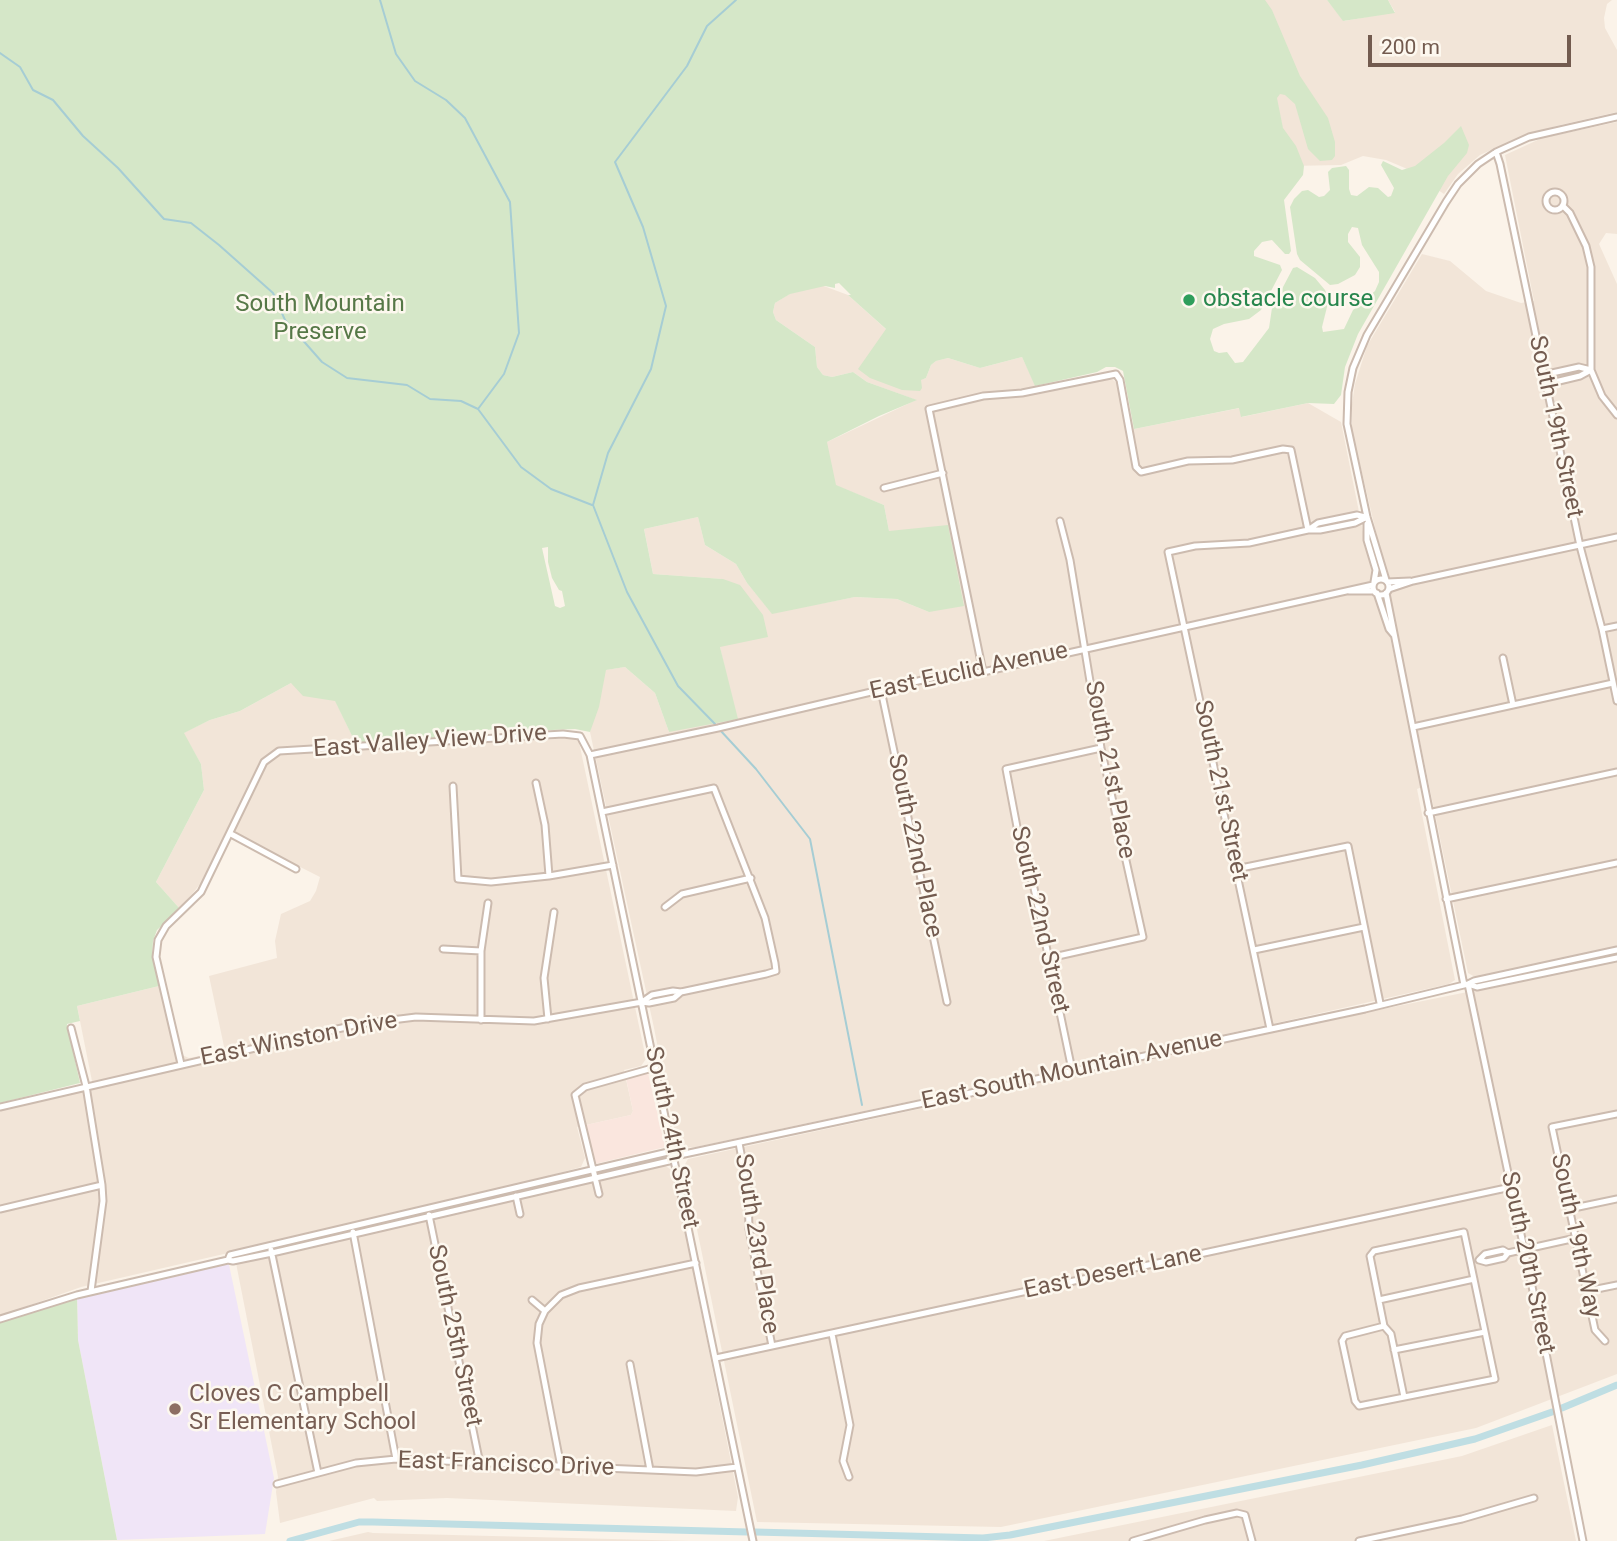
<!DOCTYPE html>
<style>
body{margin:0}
#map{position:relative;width:1617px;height:1541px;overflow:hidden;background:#fbf3e9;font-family:Roboto,sans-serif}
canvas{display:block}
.scale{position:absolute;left:1368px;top:35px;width:203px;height:32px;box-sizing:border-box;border:4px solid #735b4f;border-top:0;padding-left:9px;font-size:21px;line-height:24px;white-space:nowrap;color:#735b4f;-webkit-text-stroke:5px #fdf8ef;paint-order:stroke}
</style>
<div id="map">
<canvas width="1617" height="1541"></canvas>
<div class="scale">200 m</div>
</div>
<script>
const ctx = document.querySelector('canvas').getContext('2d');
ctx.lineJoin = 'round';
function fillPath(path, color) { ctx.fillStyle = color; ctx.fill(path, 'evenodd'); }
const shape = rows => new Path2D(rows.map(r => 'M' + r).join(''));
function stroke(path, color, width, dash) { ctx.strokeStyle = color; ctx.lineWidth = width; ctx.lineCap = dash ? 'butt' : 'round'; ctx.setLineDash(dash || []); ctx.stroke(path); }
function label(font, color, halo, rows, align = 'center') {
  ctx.font = font + ' Roboto,sans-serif'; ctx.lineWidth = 5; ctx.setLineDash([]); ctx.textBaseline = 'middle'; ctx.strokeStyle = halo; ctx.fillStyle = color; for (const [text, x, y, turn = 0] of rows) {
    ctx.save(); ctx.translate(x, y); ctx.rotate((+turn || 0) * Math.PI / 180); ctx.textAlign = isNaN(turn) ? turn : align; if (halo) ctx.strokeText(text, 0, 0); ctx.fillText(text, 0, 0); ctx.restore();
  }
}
const residential = shape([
 [1257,0,1327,0,1344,21,1395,12,1388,0,1612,0,1607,4,1604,18,1605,28,1617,50,1617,112,1556,126,1513,140,1480,155,1458,174,1444,194,1405,168,1386,160,1363,156,1341,165,1290,166],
 [1617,122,1617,234,1606,233,1599,244,1617,284,1617,948,1475,977,1468,973,1397,631,1389,608,1391,585,1386,574,1352,431,1352,404,1355,384,1367,346,1422,254,1450,261,1486,291,1521,303,1534,301,1505,155,1542,138],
 [821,285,848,295,888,331,920,380,926,378,931,365,936,361,948,358,980,368,1022,357,1036,386,1066,388,1110,379,1113,380,1125,389,1134,429,1240,408,1242,417,1308,403,1341,422,1366,547,1372,567,1371,582,1374,596,1389,632,1422,787,1417,789,1455,980,1449,984,1263,1026,696,1147,680,1148,677,1144,654,1028,590,732,598,671,625,667,655,693,669,732,725,670,720,647,722,579,653,574,644,529,698,517,705,545,736,564,747,583,772,613,855,597,897,599,929,612,889,531,884,505,834,485,825,443,916,400,867,382,853,372,832,377,823,375,817,367,815,347,776,320,773,312,775,303,794,291],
 [291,683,335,700,359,750,574,738,579,742,646,1059,641,1066,624,1070,633,1111,631,1115,577,1127,585,1158,581,1167,488,1193,81,1287,0,1316,0,1110,97,1088,92,1081,77,1006,159,986,175,1052,189,1058,225,1051,209,976,277,958,275,941,281,914,310,901,316,891,320,877,231,832,201,883,180,909,156,882,204,790,201,764,183,733,210,720,240,711],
 [1617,962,1617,1374,1476,1428,1001,1527,757,1522,684,1166,688,1159,1343,1017],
 [664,1165,673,1171,738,1497,736,1511,447,1498,377,1501,374,1498,280,1523,276,1492,278,1477,236,1263],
 [1552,1425,1576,1541,1044,1541,1462,1456],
 [368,1532,373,1533,691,1541,329,1541]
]);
const commercial = shape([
 [648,1073,665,1147,595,1164,586,1125,631,1115,633,1111,626,1078]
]);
const education = shape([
 [228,1260,274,1478,265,1534,117,1540,78,1340,77,1295]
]);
const green = shape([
 [0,0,1265,0,1272,10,1300,76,1328,118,1335,142,1335,156,1332,160,1320,161,1308,149,1295,104,1285,95,1280,94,1277,98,1283,128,1296,146,1304,166,1303,175,1284,200,1291,251,1289,254,1285,254,1272,240,1262,242,1254,251,1254,256,1280,265,1282,270,1261,310,1249,319,1224,324,1213,329,1210,339,1214,351,1219,353,1227,352,1235,363,1243,362,1269,328,1272,308,1293,268,1297,267,1315,278,1325,290,1329,299,1322,327,1323,332,1344,329,1353,310,1375,291,1379,282,1379,272,1362,245,1358,228,1352,227,1348,234,1348,242,1360,257,1360,267,1355,275,1338,284,1330,285,1300,260,1297,254,1290,207,1294,199,1302,191,1308,190,1319,197,1324,196,1330,190,1328,172,1332,168,1346,166,1349,170,1349,189,1351,195,1357,196,1369,187,1378,188,1388,197,1391,196,1394,188,1381,165,1383,161,1402,170,1415,166,1444,143,1461,126,1469,145,1467,153,1448,176,1358,334,1345,367,1341,395,1334,404,1308,403,1241,417,1239,408,1134,429,1123,371,1115,367,1106,367,1097,372,1035,386,1022,357,980,368,948,358,936,361,931,365,926,378,921,380,922,388,920,391,902,390,870,378,858,369,886,329,848,295,851,295,839,283,835,284,835,288,825,286,790,294,775,303,773,312,776,320,815,347,817,367,823,375,832,377,853,372,867,382,917,400,879,416,827,442,836,485,884,505,889,531,948,525,964,606,929,612,897,599,855,597,772,614,747,583,736,564,705,545,698,517,644,529,653,574,723,579,740,585,763,615,768,637,720,647,738,719,669,732,655,693,625,667,606,670,599,707,590,732,575,729,529,731,525,728,442,732,440,737,356,744,335,701,303,696,291,683,240,711,210,720,184,733,201,764,204,790,156,882,180,909,157,930,153,941,152,956,159,986,77,1006,80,1021,67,1024,80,1083,0,1103],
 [548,547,548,562,552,578,559,590,562,591,565,606,560,608,555,606,542,548],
 [1327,0,1388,0,1395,13,1343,21],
 [77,1295,78,1340,117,1540,0,1541,0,1319]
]);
const stream = shape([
 [380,0,396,54,415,81,446,100,465,118,510,202,519,333,504,374,478,409,521,467,551,489,592,505],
 [0,53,20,67,33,90,53,100,83,136,118,168,164,219,191,223,219,245,273,293,285,320,322,362,347,378,407,385,430,399,461,401,478,409],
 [716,725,678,686,627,592,593,505,608,453,651,369,666,306,643,227,615,162,687,66,707,26,736,0],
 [720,730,756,769,810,839,862,1105]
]);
const canal = shape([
 [1562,1408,1617,1385],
 [755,1532,983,1538,1010,1535,1362,1465,1475,1439,1552,1412],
 [290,1541,359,1522,373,1522,747,1532]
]);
const street = shape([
 [1496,152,1500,164,1580,546,1602,629,1617,701],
 '1546 201a9 9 0 1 1 18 0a9 9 0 1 1-18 0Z',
 [1563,206,1570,213,1586,246,1591,267,1591,370,1602,396,1617,415],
 [1544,379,1552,373,1579,367,1591,370],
 [1545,379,1555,382,1580,376,1591,370],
 [884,488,943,473],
 [1367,524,1367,540,1376,570,1374,582],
 [1308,530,1318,523,1357,515,1365,517],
 '1373 587a8 8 0 1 1 16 0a8 8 0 1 1-16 0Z',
 [1386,580,1367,517,1347,424,1348,392,1353,368,1367,335,1446,202,1458,184,1478,164,1496,152,1529,137,1617,117],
 [1387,582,1410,581],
 [1389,589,1413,581,1617,537],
 [1349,591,1374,591],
 [1377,593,1389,629,1394,635],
 [1386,593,1464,985],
 [1602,629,1617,626],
 [1503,658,1513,705],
 [983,672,929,409,983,396,1022,393,1116,374,1120,380,1136,467,1141,472,1188,461,1232,460,1283,449,1291,450,1308,530],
 [881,690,947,1002],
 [1413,727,1613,683],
 [590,755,718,728,935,677,983,672,1373,585],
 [536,783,545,825,549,876],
 [453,786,458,879,491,882,549,876,613,865],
 [602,812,714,788,765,918,775,963,776,971,766,974,681,992,673,991,652,995,642,1002],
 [1428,813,1617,772],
 [231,834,296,869],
 [1236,869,1348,846,1380,1003],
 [1446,899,1617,863],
 [665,907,682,894,751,878],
 [443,949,481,951],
 [1254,950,1364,927],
 [1049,958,1143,937,1101,748,1070,560,1060,521],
 [1468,984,1544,1343,1583,1541],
 [1468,984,1477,987,1617,958],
 [548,1019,544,978,554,912],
 [481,1020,481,951,488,903],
 [71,1028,86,1086,102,1185,103,1201,91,1291],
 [1270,1029,1168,552,1195,546,1249,543,1308,530,1320,530,1355,523,1367,517],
 [181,1064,156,957,158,940,166,926,201,892,264,762,279,751,563,734,580,736,590,755,753,1541],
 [1072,1070,1034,888,1021,848,1006,769,1101,748],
 [0,1107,359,1024,416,1017,534,1021,642,1002,649,1003,674,998,681,992],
 [739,1143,748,1191,749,1229,772,1346],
 [599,1194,575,1095,585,1087,656,1067],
 [516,1196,520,1214],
 [0,1209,102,1185],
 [1569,1209,1617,1199],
 [429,1215,480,1464],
 [353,1232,396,1459],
 [271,1250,318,1473],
 [1508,1253,1503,1250,1485,1254,1479,1260,1486,1262,1504,1258,1508,1253,1576,1238],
 [228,1260,230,1255,668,1152,675,1156],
 [1587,1291,1617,1285],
 [532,1300,545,1311],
 [1379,1300,1474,1279],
 [0,1319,77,1295,228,1260,233,1261,272,1253,669,1161,675,1156,1365,1009,1468,984,1474,981,1617,950],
 [1384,1326,1345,1336,1342,1341,1355,1401,1359,1406,1495,1379,1464,1232,1374,1251,1370,1256,1384,1326,1391,1334,1404,1397],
 [832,1334,850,1425,843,1461,849,1477],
 [1605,1341,1595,1330,1552,1127,1617,1114],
 [1394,1350,1485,1332],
 [716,1358,1511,1187],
 [630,1364,650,1470],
 [561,1467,537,1343,539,1324,545,1311,561,1295,579,1288,696,1263],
 [277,1484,356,1463,396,1459,696,1472,737,1467],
 [1133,1541,1205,1520,1237,1513,1245,1515,1252,1541],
 [1359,1541,1462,1519,1534,1498]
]);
const markers = [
 [1189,300,7,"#2e9e5b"],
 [175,1409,7,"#8d6e63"]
];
const leisureNames = [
 ["obstacle course",1203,300]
];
const parkNames = [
 ["South Mountain",320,305],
 ["Preserve",320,333]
];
const streetNames = [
 ["South 19th Street",1555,427,78],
 ["East Euclid Avenue",969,672,-12],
 ["East Valley View Drive",430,742,-4],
 ["South 21st Place",1109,770,79],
 ["South 21st Street",1220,791,78],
 ["South 22nd Place",914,846,78],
 ["South 22nd Street",1039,920,77],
 ["East Winston Drive",299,1040,-11],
 ["East South Mountain Avenue",1072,1071,-12],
 ["South 24th Street",671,1138,78],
 ["South 19th Way",1575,1236,78],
 ["South 23rd Place",756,1244,81],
 ["South 20th Street",1527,1263,78],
 ["East Desert Lane",1113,1273,-12],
 ["South 25th Street",454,1336,78],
 ["East Francisco Drive",506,1465,2]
];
const educationNames = [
 ["Cloves C Campbell",189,1395],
 ["Sr Elementary School",189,1423]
];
fillPath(residential, '#f2e5d8');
fillPath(commercial, '#fae6de');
fillPath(education, '#f0e5f7');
fillPath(green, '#d5e7c8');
stroke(stream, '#a6cdd4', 2);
stroke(canal, '#bfdee3', 7);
stroke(street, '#ccbbaf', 9);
stroke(street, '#fff', 5);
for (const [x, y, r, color] of markers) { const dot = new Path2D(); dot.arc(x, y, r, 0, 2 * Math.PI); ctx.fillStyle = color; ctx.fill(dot); stroke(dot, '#fdf8ef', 2.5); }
label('24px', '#27864d', '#fdf8ef', leisureNames, 'left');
label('24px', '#567847', '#fdf8ef', parkNames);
label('24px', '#735b4f', '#fdf8ef', streetNames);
label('24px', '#785e54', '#fdf8ef', educationNames, 'left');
</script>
